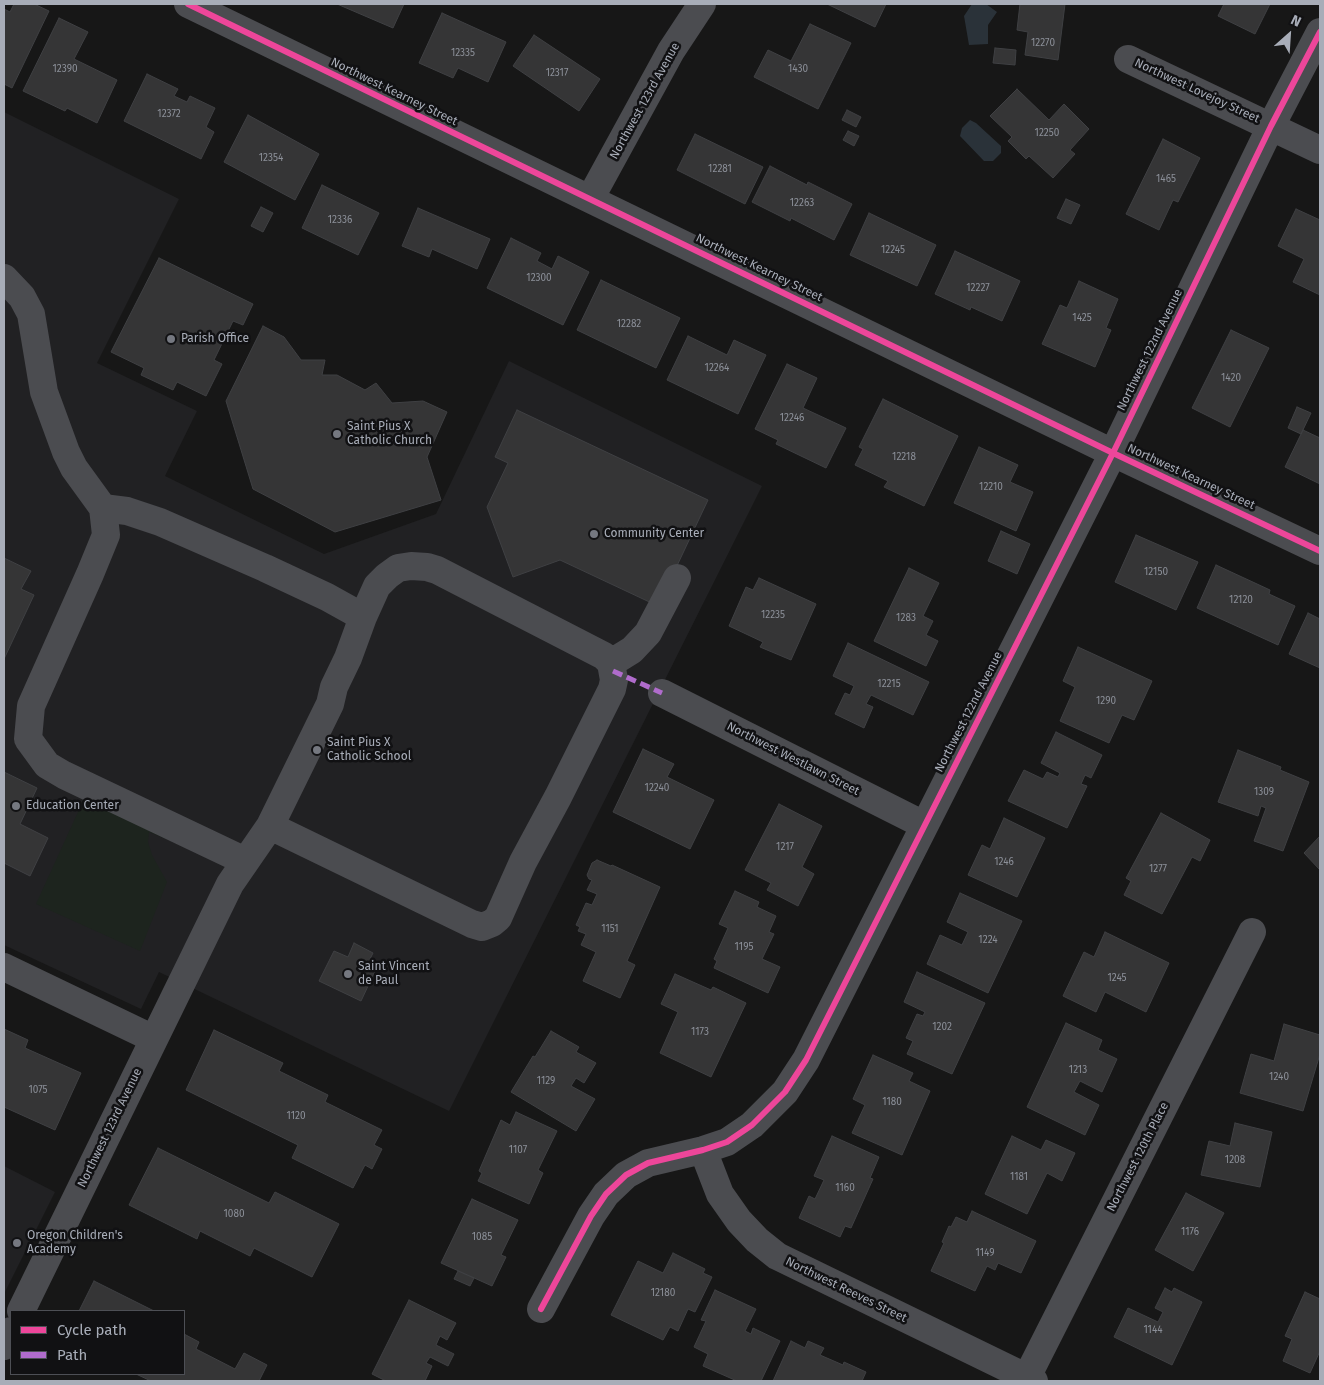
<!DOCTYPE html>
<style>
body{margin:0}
#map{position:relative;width:1324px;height:1385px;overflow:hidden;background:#171717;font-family:"Fira Sans",sans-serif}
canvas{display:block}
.frame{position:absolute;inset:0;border:5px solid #a8adb8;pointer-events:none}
.legend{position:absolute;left:10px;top:1310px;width:175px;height:65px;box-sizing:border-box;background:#111113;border:1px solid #4d4f55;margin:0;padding:6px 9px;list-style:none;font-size:15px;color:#a8adb8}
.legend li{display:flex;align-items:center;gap:10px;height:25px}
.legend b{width:25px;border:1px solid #4d4f55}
.north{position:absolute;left:1264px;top:10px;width:50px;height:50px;-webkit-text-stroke:4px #111113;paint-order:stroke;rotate:26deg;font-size:14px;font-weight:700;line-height:20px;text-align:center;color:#a8adb8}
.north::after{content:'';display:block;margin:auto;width:18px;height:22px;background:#a8adb8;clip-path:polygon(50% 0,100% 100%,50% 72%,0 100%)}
</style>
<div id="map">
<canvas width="1324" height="1385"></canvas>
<div class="frame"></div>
<ul class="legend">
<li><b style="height:6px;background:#ed469a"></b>Cycle path</li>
<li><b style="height:6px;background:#b06ccc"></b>Path</li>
</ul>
<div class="north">N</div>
</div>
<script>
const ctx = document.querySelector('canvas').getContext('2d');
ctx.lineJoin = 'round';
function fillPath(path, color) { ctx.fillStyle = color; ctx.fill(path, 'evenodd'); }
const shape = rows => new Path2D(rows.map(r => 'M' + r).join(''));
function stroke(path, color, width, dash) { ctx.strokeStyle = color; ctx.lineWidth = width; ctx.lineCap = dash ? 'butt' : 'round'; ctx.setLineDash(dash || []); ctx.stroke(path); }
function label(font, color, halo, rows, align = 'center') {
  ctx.font = font + ' "Fira Sans",sans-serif'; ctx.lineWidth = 5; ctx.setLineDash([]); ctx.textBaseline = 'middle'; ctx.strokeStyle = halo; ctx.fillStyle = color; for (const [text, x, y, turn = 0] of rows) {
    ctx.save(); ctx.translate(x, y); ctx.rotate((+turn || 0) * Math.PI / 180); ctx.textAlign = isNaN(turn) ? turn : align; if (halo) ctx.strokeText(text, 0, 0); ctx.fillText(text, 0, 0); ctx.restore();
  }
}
const built = shape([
 [4,112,179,199,97,363,197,411,165,476,324,554,436,514,509,361,762,486,449,1111,159,972,141,1009,4,945],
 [4,1166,55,1192,4,1294]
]);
const green = shape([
 [94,777,188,848,149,832,148,842,152,855,167,882,140,951,36,904]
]);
const water = shape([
 [972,4,986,4,997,12,988,25,988,44,969,45,964,16],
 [970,120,976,123,1001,146,1001,153,993,161,984,161,960,136,962,128]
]);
const building = shape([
 [14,4,34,4,49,11,12,88,4,84,4,9,10,12,14,4],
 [337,4,404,4,393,28,337,4],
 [827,4,886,4,875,27,827,4],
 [1020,4,1065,4,1058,60,1025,55,1028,32,1017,30,1020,4],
 [1224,4,1270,4,1255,34,1218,16,1224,4],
 [442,13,506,42,488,82,458,68,453,78,419,63,442,13],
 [59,18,88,32,74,59,117,80,97,123,67,108,65,111,23,91,59,18],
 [810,24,851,43,818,109,754,77,768,50,791,61,810,24],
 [534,35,600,79,579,111,513,66,534,35],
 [995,48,1016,50,1015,65,993,63,995,48],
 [147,74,178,89,174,96,187,102,190,96,215,108,206,127,214,132,201,159,124,121,147,74],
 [1017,89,1049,120,1064,104,1089,129,1070,150,1075,154,1053,178,1029,156,1026,159,1008,141,1012,137,990,116,1017,89],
 [847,110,861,117,856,127,842,120,847,110],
 [248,115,319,154,295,200,224,162,248,115],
 [848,131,859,136,854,146,843,140,848,131],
 [695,134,763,167,745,204,677,170,695,134],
 [1163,139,1200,158,1178,202,1173,200,1159,230,1126,214,1163,139],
 [770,166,807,185,808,182,852,204,834,240,791,218,790,221,752,202,770,166],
 [322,185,379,213,358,255,302,228,322,185],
 [1066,199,1080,205,1071,224,1057,218,1066,199],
 [261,207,273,213,263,232,251,226,261,207],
 [418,208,490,239,477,269,432,249,429,257,402,246,418,208],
 [1296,209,1320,220,1320,295,1293,282,1304,259,1278,246,1296,209],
 [869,213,936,245,917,286,850,255,869,213],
 [511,238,541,253,537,261,552,269,558,256,589,272,563,325,487,288,511,238],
 [955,251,1020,281,1002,321,971,307,970,310,935,294,955,251],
 [159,258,253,304,243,325,233,321,214,360,222,364,206,396,177,382,173,390,141,375,144,368,111,352,159,258],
 [601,280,680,318,656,368,577,330,601,280],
 [1079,281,1118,299,1106,328,1111,330,1095,367,1042,344,1060,305,1067,308,1079,281],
 [263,326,284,337,301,360,325,360,322,375,337,375,365,390,376,383,392,403,423,401,447,412,427,457,441,500,335,532,253,489,226,401,263,326],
 [1231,330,1269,348,1230,427,1192,408,1231,330],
 [688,336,727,355,734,340,766,355,738,414,667,380,688,336],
 [787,364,817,378,803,408,846,428,826,468,776,444,778,440,755,429,787,364],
 [883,399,958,436,924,506,884,487,888,481,855,465,863,449,859,447,883,399],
 [1297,407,1311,413,1301,434,1288,428,1297,407],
 [517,410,708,500,658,606,560,560,513,577,487,507,508,463,495,457,517,410],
 [1303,430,1320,438,1320,484,1285,467,1303,430],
 [979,447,1018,465,1010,482,1033,492,1016,531,954,503,979,447],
 [1001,531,1030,544,1017,574,988,561,1001,531],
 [1136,535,1198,562,1176,610,1115,582,1136,535],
 [4,558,31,571,21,589,34,595,4,659,4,558],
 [1216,565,1270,590,1269,594,1295,606,1278,645,1197,608,1216,565],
 [909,568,939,583,923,616,933,621,926,635,938,641,926,666,874,641,909,568],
 [759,578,816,604,791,660,760,647,763,642,729,626,746,587,753,590,759,578],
 [1308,613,1320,619,1320,668,1289,654,1308,613],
 [848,643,929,682,913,715,871,695,866,704,873,707,864,728,835,714,845,693,850,695,854,686,833,676,848,643],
 [1078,647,1152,681,1134,720,1122,715,1109,743,1060,721,1075,687,1063,681,1078,647],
 [1056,732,1102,755,1091,778,1085,775,1081,784,1087,786,1067,828,1008,801,1024,770,1043,779,1047,772,1058,777,1060,773,1041,763,1056,732],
 [643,749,674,764,667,777,714,800,690,849,613,812,643,749],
 [1238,750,1281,767,1280,770,1309,782,1283,851,1254,841,1266,808,1261,806,1258,816,1218,802,1238,750],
 [4,772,37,788,20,824,48,838,30,876,4,863,4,772],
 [779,804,822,826,802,867,814,874,798,906,767,890,771,883,745,870,779,804],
 [1161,813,1210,840,1200,861,1192,857,1162,914,1124,895,1131,881,1126,878,1161,813],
 [1004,818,1045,838,1017,897,968,875,982,845,990,849,1004,818],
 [1320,836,1320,870,1304,853,1320,836],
 [597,860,611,866,612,865,660,887,627,961,635,965,620,998,583,981,596,952,581,945,586,934,578,931,580,927,576,925,586,903,592,905,597,894,587,890,592,880,589,879,587,875,592,863,597,860],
 [735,891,759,902,757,907,776,916,769,932,774,934,762,959,780,967,768,993,714,968,717,961,714,959,728,928,719,924,735,891],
 [960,893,1022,921,988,993,927,964,940,935,962,945,968,932,947,922,960,893],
 [1105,932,1169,963,1146,1012,1105,992,1096,1012,1063,996,1084,952,1094,957,1105,932],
 [354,943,373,953,368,963,377,967,361,1001,319,981,334,951,348,957,354,943],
 [917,972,985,1003,952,1074,907,1054,913,1041,906,1038,917,1014,923,1016,925,1012,904,1002,917,972],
 [675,974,711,990,713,987,746,1003,711,1077,660,1053,678,1012,661,1004,675,974],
 [1066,1023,1102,1040,1098,1050,1117,1059,1102,1092,1080,1081,1074,1092,1099,1105,1085,1135,1027,1107,1066,1023],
 [1284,1024,1320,1035,1320,1054,1303,1111,1240,1093,1251,1054,1274,1061,1284,1024],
 [4,1029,28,1040,25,1048,81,1073,55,1130,4,1107,4,1029],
 [214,1030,283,1063,279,1071,328,1095,325,1102,382,1130,374,1145,382,1149,372,1169,365,1165,353,1188,292,1158,298,1145,186,1090,214,1030],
 [551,1031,579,1047,576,1052,596,1063,584,1083,576,1078,571,1086,595,1099,576,1131,511,1092,533,1056,535,1057,551,1031],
 [873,1055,913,1073,909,1081,930,1091,902,1155,852,1133,865,1105,853,1099,873,1055],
 [516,1112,557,1131,538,1170,543,1173,529,1204,478,1181,482,1173,479,1171,501,1120,510,1125,516,1112],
 [1235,1123,1272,1132,1260,1187,1201,1175,1209,1141,1230,1146,1235,1123],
 [832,1136,879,1157,870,1178,873,1179,851,1228,845,1226,840,1237,799,1218,809,1196,815,1199,824,1180,814,1176,832,1136],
 [1012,1136,1041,1150,1046,1140,1075,1153,1062,1181,1047,1173,1027,1214,985,1194,1012,1136],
 [158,1148,269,1203,275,1192,339,1224,312,1277,254,1248,250,1256,200,1231,197,1239,129,1205,158,1148],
 [1186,1193,1224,1213,1193,1271,1155,1250,1186,1193],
 [472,1199,518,1220,501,1255,506,1257,492,1286,441,1263,472,1199],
 [972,1211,1036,1241,1021,1273,998,1263,995,1270,987,1266,975,1291,931,1271,944,1243,942,1242,949,1226,951,1227,956,1217,967,1222,972,1211],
 [673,1253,705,1269,703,1273,712,1277,695,1312,688,1309,678,1331,670,1327,663,1340,611,1315,638,1261,663,1273,673,1253],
 [458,1271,474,1278,470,1286,454,1279,458,1271],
 [94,1281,154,1311,79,1311,94,1281],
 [1165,1288,1172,1292,1174,1288,1202,1302,1172,1365,1114,1337,1128,1308,1158,1322,1163,1312,1155,1308,1165,1288],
 [715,1290,756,1309,745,1331,751,1334,753,1328,780,1341,761,1381,737,1381,703,1366,708,1354,694,1347,706,1321,701,1320,715,1290],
 [1305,1292,1320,1299,1320,1351,1310,1373,1283,1361,1292,1339,1285,1336,1305,1292],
 [409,1300,456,1323,447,1340,440,1336,436,1345,454,1354,448,1366,430,1357,426,1363,432,1366,425,1381,386,1381,372,1374,409,1300],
 [184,1334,199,1342,196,1349,235,1369,244,1353,267,1365,259,1381,151,1381,136,1374,184,1374,184,1334],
 [791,1341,805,1348,808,1341,824,1348,820,1355,843,1365,844,1362,866,1372,862,1381,773,1381,791,1341]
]);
const minor = shape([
 [188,4,1113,453,1320,551],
 [1128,59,1320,150],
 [590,199,671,51,702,4],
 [4,278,22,297,31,314,44,392,66,452,74,468,103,508,127,511,160,522,265,568,327,597,363,617],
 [103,508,106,535,90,574,31,706,28,739,47,765,64,775,245,861],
 [611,663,632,650,648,633,677,578],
 [662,693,924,825],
 [4,967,154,1039],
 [703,1150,720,1194,739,1221,757,1240,777,1256,1034,1381],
 [541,1309,591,1216,606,1194,626,1175,648,1163,703,1150,727,1142,752,1125,785,1092,806,1060,1113,453,1271,126,1320,32],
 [21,1311,230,884,270,826,330,704,334,687,348,658,363,617,377,586,387,576,398,568,411,566,427,567,437,570,604,656,611,663,614,680,612,689,558,797,523,862,498,918,492,923,482,927,472,924,270,826],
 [4,1346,11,1331],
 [1025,1381,1252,932]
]);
const quiet = shape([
 [613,671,662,693]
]);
const cycleway = shape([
 [188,4,1113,453,1320,551],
 [541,1309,591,1216,606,1194,626,1175,648,1163,703,1150,727,1142,752,1125,785,1092,806,1060,1113,453,1271,126,1320,32]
]);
const markers = [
 [171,339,5,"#757880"],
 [337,434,5,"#757880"],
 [594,534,5,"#757880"],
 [317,750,5,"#757880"],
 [16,806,5,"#757880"],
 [348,974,5,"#757880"],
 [17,1243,5,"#757880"]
];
const numberNames = [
 ["12270",1043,43],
 ["12335",463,53],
 ["12390",65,69],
 ["1430",798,69],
 ["12317",557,73],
 ["12372",169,114],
 ["12250",1047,133],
 ["12354",271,158],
 ["12281",720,169],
 ["1465",1166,179],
 ["12263",802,203],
 ["12336",340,220],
 ["12245",893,250],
 ["12300",539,278],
 ["12227",978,288],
 ["1425",1082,318],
 ["12282",629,324],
 ["12264",717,368],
 ["1420",1231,378],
 ["12246",792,418],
 ["12218",904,457],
 ["12210",991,487],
 ["12150",1156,572],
 ["12120",1241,600],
 ["12235",773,615],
 ["1283",906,618],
 ["12215",889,684],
 ["1290",1106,701],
 ["12240",657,788],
 ["1309",1264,792],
 ["1217",785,847],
 ["1246",1004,862],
 ["1277",1158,869],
 ["1151",610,929],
 ["1224",988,940],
 ["1195",744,947],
 ["1245",1117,978],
 ["1202",942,1027],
 ["1173",700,1032],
 ["1213",1078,1070],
 ["1240",1279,1077],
 ["1129",546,1081],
 ["1075",38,1090],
 ["1180",892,1102],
 ["1120",296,1116],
 ["1107",518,1150],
 ["1208",1235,1160],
 ["1181",1019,1177],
 ["1160",845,1188],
 ["1080",234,1214],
 ["1176",1190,1232],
 ["1085",482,1237],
 ["1149",985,1253],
 ["12180",663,1293],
 ["1144",1153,1330]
];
const streetNames = [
 ["Northwest Lovejoy Street",1197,91,25],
 ["Northwest Kearney Street",394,92,26],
 ["Northwest 123rd Avenue",645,101,-61],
 ["Northwest Kearney Street",759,268,26],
 ["Northwest 122nd Avenue",1150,350,-64],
 ["Northwest Kearney Street",1191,477,25],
 ["Northwest 122nd Avenue",969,712,-63],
 ["Northwest Westlawn Street",793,759,27],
 ["Northwest 123rd Avenue",110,1128,-64],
 ["Northwest 120th Place",1138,1157,-63],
 ["Northwest Reeves Street",846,1290,26]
];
const poiNames = [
 ["Parish Office",181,339],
 ["Saint Pius X",347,427],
 ["Catholic Church",347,441],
 ["Community Center",604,534],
 ["Saint Pius X",327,743],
 ["Catholic School",327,757],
 ["Education Center",26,806],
 ["Saint Vincent",358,967],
 ["de Paul",358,981],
 ["Oregon Children's",27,1236],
 ["Academy",27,1250]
];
fillPath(built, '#212123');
fillPath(green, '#1d241e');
fillPath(water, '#2a3239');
fillPath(building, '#353536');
stroke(building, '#3f4043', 1);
stroke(minor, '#4b4c50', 28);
stroke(quiet, '#b06ccc', 5, [10, 5]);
stroke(cycleway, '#ed469a', 6);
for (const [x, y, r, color] of markers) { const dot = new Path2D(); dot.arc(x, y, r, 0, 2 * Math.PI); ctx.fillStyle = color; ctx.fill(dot); stroke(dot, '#111113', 2); }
label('10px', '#8b8f98', null, numberNames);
label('12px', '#a8adb8', '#111113', streetNames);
label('12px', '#a8adb8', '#111113', poiNames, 'left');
</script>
